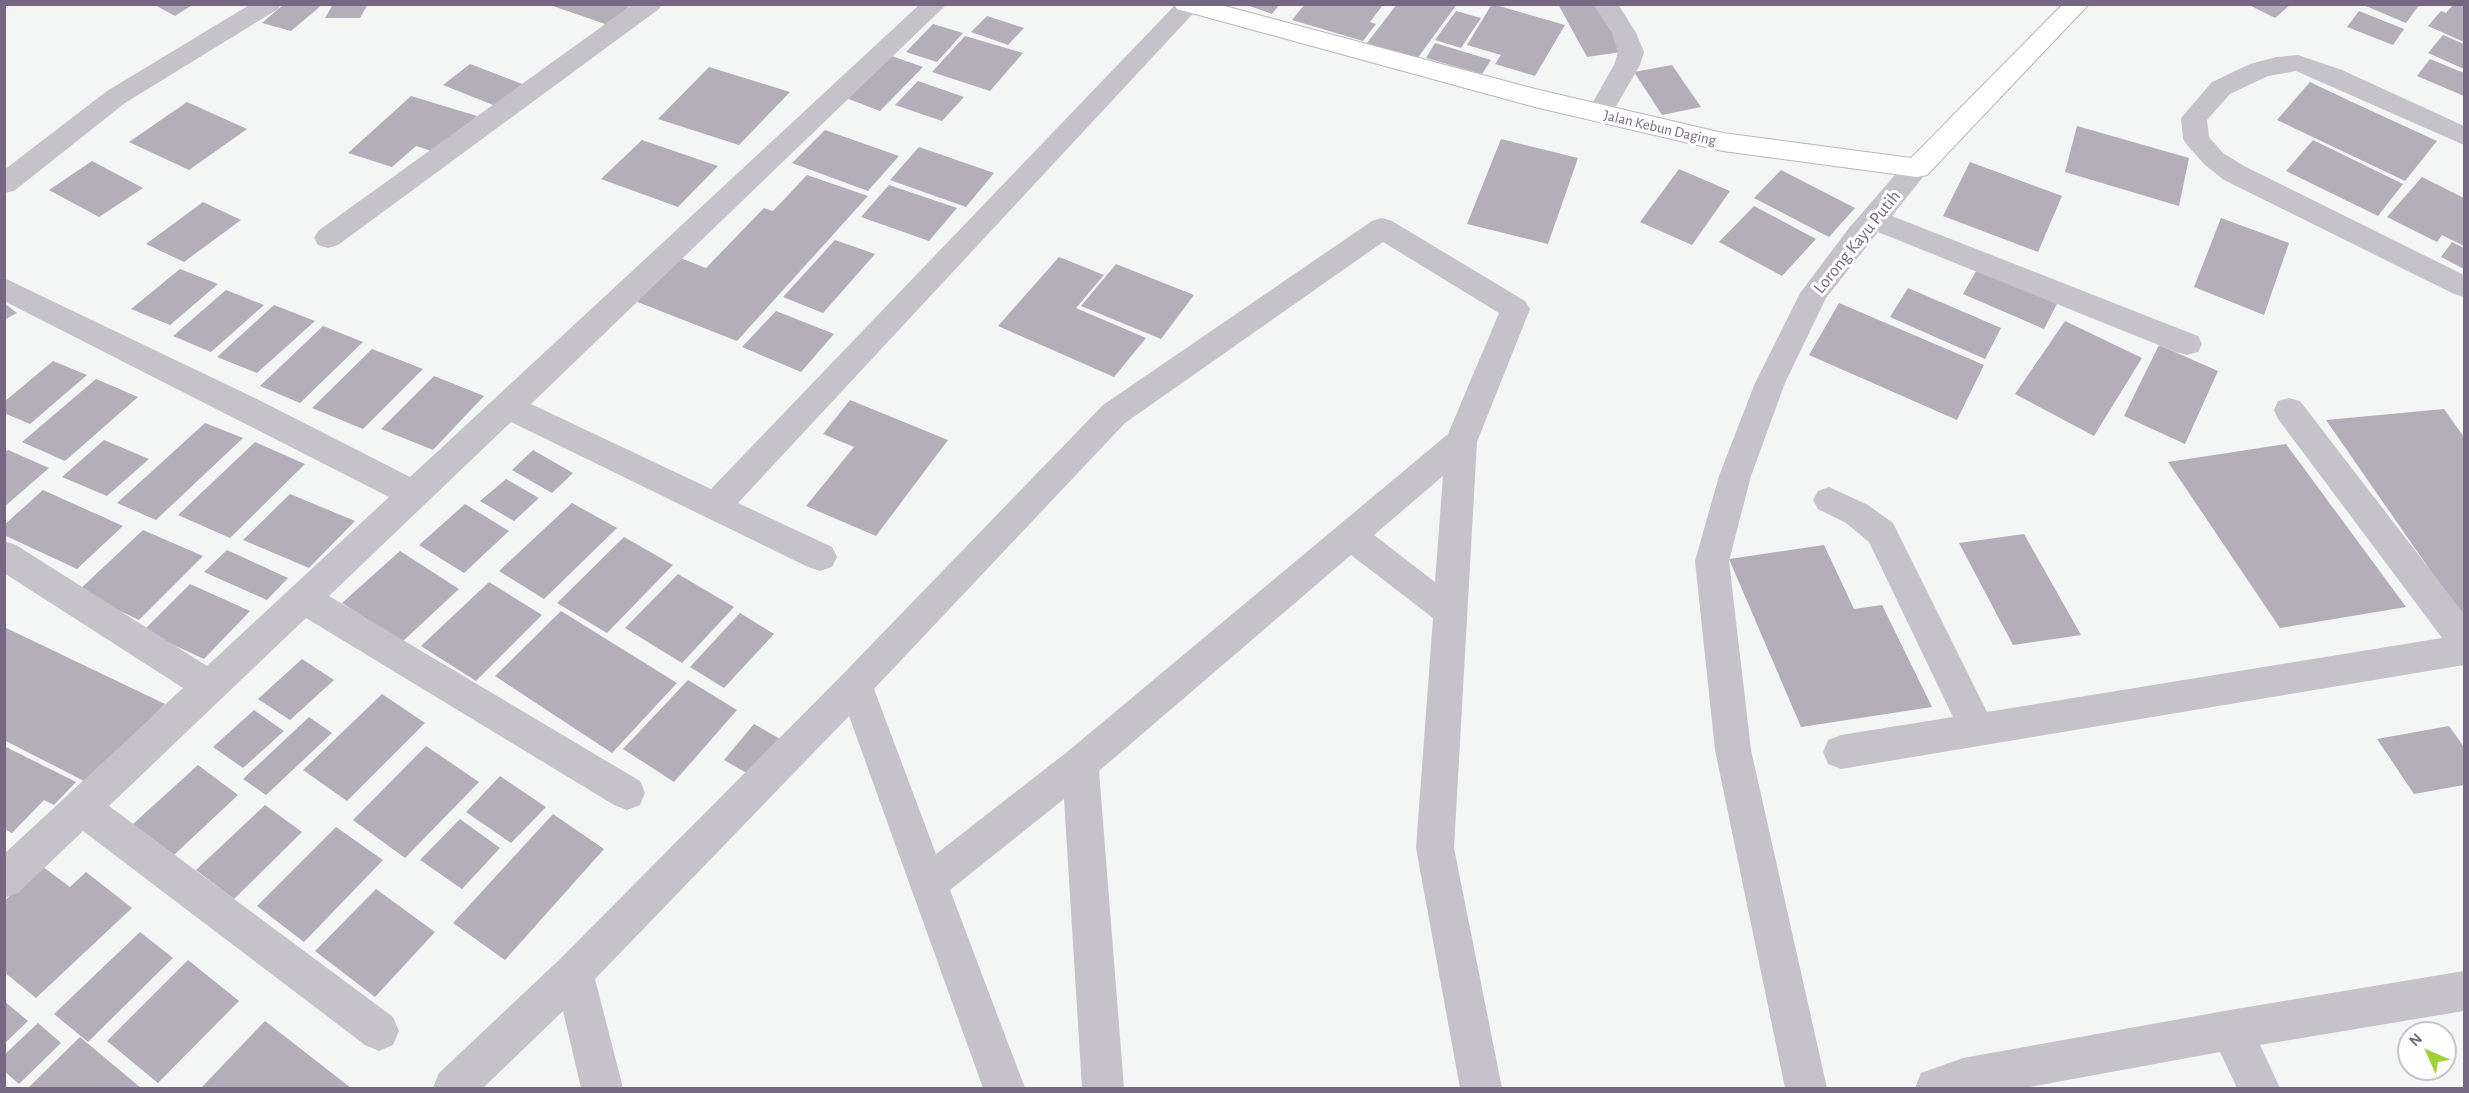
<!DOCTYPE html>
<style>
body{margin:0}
#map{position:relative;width:2469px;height:1093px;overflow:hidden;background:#f3f6f4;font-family:"Alegreya Sans",sans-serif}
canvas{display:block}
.frame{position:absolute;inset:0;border:6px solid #766882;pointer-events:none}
.north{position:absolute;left:2397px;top:1021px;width:60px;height:60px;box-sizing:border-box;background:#fff;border:2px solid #c8c3cd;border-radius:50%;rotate:315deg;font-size:16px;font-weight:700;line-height:24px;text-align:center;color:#766882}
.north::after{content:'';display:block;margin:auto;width:21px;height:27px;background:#9cd336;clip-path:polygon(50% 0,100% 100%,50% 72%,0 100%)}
</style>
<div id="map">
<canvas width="2469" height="1093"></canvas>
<div class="frame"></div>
<div class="north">N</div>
</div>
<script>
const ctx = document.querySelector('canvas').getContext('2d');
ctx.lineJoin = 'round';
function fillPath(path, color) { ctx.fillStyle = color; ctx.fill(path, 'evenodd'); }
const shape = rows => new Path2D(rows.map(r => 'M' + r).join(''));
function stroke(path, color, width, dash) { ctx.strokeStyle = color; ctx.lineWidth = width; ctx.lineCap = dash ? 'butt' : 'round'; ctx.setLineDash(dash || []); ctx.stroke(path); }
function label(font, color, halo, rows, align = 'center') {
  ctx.font = font + ' "Alegreya Sans",sans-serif'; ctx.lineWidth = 6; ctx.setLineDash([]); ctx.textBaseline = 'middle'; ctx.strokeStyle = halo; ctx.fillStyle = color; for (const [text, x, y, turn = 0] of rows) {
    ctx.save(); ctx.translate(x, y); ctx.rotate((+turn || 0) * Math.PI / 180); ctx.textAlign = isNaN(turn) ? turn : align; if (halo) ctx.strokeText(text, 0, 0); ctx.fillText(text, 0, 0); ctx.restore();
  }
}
const building = shape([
 [153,4,194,4,175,16],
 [284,4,323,4,291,31,262,23],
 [333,4,368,4,360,18,325,18],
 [547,4,632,4,608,25],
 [1244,4,1280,4,1272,14],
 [1397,4,1457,4,1417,59,1367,43],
 [1492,4,1565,25,1535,76,1495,64,1501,55,1467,45],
 [1558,4,1601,4,1628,51,1587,57],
 [2247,4,2291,4,2275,18],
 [2361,4,2420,4,2406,23],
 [2454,4,2464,6,2464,42,2428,26,2441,11,2446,13],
 [1304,5,1383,5,1370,22,1376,24,1363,41,1292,20],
 [1456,11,1481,18,1461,48,1435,40],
 [2359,11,2404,29,2393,45,2347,27],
 [987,16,1024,28,1008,45,971,32],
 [933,24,963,33,937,62,906,52],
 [2443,35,2464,44,2464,69,2428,53],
 [965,36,1023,53,990,91,932,72],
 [1435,43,1491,60,1482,74,1426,58],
 [889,55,923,67,880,111,846,98],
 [2430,59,2464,73,2464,96,2417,76],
 [470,64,525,85,498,107,443,85],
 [1672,65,1701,107,1662,115,1634,72],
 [709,67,790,92,739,145,658,119],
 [918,81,964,97,942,121,895,105],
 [2310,82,2352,102,2437,141,2405,181,2277,120],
 [411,96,477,116,438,153,416,146,392,167,348,153],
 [187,102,247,129,189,170,129,142],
 [2077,126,2189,158,2179,206,2065,172],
 [825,130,899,156,868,191,792,163],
 [1501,139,1578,158,1548,244,1467,224],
 [642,140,718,166,678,207,601,179],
 [2313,140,2403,184,2378,216,2286,171],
 [919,147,994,173,966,207,890,180],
 [92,161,143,188,99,217,49,190],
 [1970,162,2062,196,2038,252,1943,216],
 [1679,169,1730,191,1692,245,1640,222],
 [1781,170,1855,208,1829,237,1754,198],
 [807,175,868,196,737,341,635,301,678,257,706,268,764,208,773,211],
 [2422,177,2464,198,2464,246,2442,235,2437,242,2387,217],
 [889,185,957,208,929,241,861,217],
 [203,202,241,220,184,262,146,244],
 [1754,206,1816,239,1782,276,1719,242],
 [2221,218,2289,243,2264,315,2194,287],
 [835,240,875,254,823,313,783,297],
 [2452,242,2464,248,2464,269,2441,257],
 [1059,257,1104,275,1076,308,1146,338,1114,377,998,326],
 [1116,264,1194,295,1161,339,1081,306],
 [1979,266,2059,300,2044,329,1963,294],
 [180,269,218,284,170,325,131,309],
 [1908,288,2001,328,1985,359,1890,317],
 [226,290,264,305,211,352,173,336],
 [4,303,17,313,4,320],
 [1839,303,1984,365,1957,420,1809,355],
 [274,305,315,321,257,373,217,357],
 [776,311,834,334,801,372,742,347],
 [2065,321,2142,358,2094,436,2015,394],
 [323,326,363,342,300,403,260,386],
 [2159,345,2218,371,2185,444,2124,416],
 [372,349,423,369,363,429,312,408],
 [53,361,87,375,30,424,4,413,4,402],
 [434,376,484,396,433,450,381,429],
 [96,379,138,397,65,461,22,442],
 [850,400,948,440,876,536,806,506,854,447,823,434],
 [2444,409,2464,437,2464,619,2326,420],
 [205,423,243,438,156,520,117,503],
 [104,440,149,459,107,496,62,477],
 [255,442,305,464,230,538,178,515],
 [2286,444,2356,539,2406,607,2280,628,2168,462],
 [8,450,49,468,4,507,4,452],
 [533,450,573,473,552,493,512,470],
 [506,479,539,498,514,521,480,501],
 [43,490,123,526,77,569,4,535,4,525],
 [290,494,355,521,309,568,243,540],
 [572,503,617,528,544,599,499,571],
 [465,504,509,531,464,573,419,545],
 [143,530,203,556,139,620,78,591],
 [2024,534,2081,635,2013,645,1959,543],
 [624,537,673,565,607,633,557,603],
 [1824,545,1854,609,1882,605,1932,707,1801,727,1729,559],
 [227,550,288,578,267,600,204,572],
 [400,551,459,589,402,642,342,603],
 [678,574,734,607,682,663,625,628],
 [489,582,542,615,476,681,421,646],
 [190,584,250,611,204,659,143,631],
 [561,611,677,683,612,753,495,676],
 [740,613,774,634,724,688,690,667],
 [4,627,165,704,88,783,4,740],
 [302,659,334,680,290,720,258,699],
 [688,680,737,710,674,782,623,749],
 [382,694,425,723,347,801,303,770],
 [254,710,284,731,243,768,213,747],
 [309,717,332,733,266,795,243,779],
 [754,724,780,739,750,775,724,760],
 [2449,726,2464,747,2464,785,2414,794,2377,739],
 [4,746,76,782,54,805,44,800,12,833,4,829],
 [426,746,479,782,405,858,353,820],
 [198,765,238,795,174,855,133,824],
 [500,776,546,807,511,843,466,812],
 [265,805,302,832,234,899,196,870],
 [553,814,604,849,505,960,453,923],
 [460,819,500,848,462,889,420,860],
 [336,827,383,860,304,942,257,906],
 [43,867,70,887,86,872,132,908,36,998,4,972,4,901],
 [376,889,435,932,375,997,315,951],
 [140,932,173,958,88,1042,54,1014],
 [188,960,239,1001,158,1083,107,1041],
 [4,1001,28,1021,4,1044],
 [265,1021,351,1088,201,1088],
 [38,1023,61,1043,19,1084,4,1071,4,1055],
 [80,1037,141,1088,28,1088]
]);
const street = shape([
 [251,4,281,4,278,9,125,103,14,191,4,193,4,170,107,91,251,4],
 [633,4,662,4,659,9,338,245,328,248,318,245,314,238,318,231,633,4],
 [920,4,947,4,531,404,711,489,1176,4,1202,4,738,503,832,547,837,557,832,567,820,571,808,567,511,422,329,596,640,781,645,793,640,805,627,810,614,805,306,618,109,806,393,1017,399,1031,393,1045,379,1051,365,1045,83,831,18,893,4,898,4,854,183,688,4,573,4,541,16,545,207,666,389,497,4,301,4,278,259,400,410,477,920,4],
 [1593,4,1618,4,1636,33,1644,52,1640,65,1608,120,1599,123,1590,120,1586,114,1614,65,1618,52,1612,33,1593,4],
 [2298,55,2342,70,2464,126,2464,145,2296,71,2268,76,2230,94,2207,120,2209,137,2223,153,2244,166,2464,275,2464,297,2454,294,2224,180,2205,165,2187,145,2183,139,2181,118,2212,82,2250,64,2276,57,2298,55],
 [1917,159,1927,161,1930,168,1892,216,2198,336,2202,344,2198,352,2187,355,2176,352,1878,232,1826,298,1785,383,1751,476,1729,561,1751,750,1827,1088,1785,1088,1715,750,1695,561,1719,476,1755,383,1800,293,1849,228,1907,161,1917,159],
 [1382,218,1392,221,1525,301,1530,309,1477,442,1454,848,1502,1088,1460,1088,1416,848,1433,618,1351,555,1099,771,1124,1088,1082,1088,1064,799,950,890,1025,1088,983,1088,849,716,595,979,623,1088,581,1088,563,1011,483,1088,433,1088,439,1073,560,959,843,674,1103,405,1372,221,1382,218],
 [1383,242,1499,313,1448,434,1067,752,936,854,874,689,1125,423,1383,242],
 [1443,476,1435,582,1374,535,1443,476],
 [2289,398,2300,401,2464,614,2464,665,1841,769,1828,764,1823,752,1828,740,1841,735,1953,717,1869,542,1846,523,1818,509,1813,500,1818,491,1829,487,1868,505,1893,523,1987,712,2442,638,2278,419,2274,410,2278,401,2289,398],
 [2464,971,2464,1011,2260,1045,2280,1088,2237,1088,2220,1052,2024,1088,1915,1088,1921,1073,1963,1058,2230,1010,2464,971]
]);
const secondary = shape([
 [1174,4,1217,4,1535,89,1723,133,1911,158,2063,4,2089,4,1927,175,1917,177,1723,151,1535,107,1177,9,1174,4]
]);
const farStreetnames = [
 ["Jalan Kebun Daging",1660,128,13]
];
const streetNames = [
 ["Lorong Kayu Putih",1857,242,-51]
];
fillPath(building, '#b3aeb9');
stroke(secondary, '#b9b5bd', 2);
fillPath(street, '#c6c2c9');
fillPath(secondary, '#fff');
label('15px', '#766882', '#fff', farStreetnames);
label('18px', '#766882', '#fff', streetNames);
</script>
